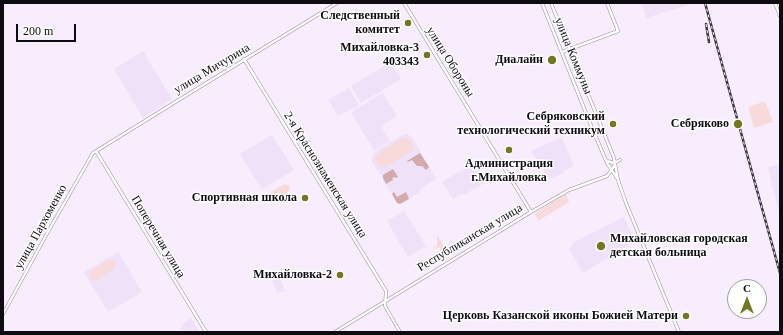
<!DOCTYPE html>
<meta charset="utf-8">
<style>
body{margin:0}
#map{position:relative;width:783px;height:335px;overflow:hidden;background:#f7edfd;font-family:"Times New Roman",serif}
canvas{display:block}
.frame{position:absolute;inset:0;border:4px solid #0e0b11;pointer-events:none}
.north{position:absolute;left:727px;top:279px;width:40px;height:40px;box-sizing:border-box;background:#fefefe;border:1px solid #9e9d9f;border-radius:50%;rotate:0deg;font-size:11px;font-weight:700;line-height:16px;text-align:center;color:#0e0b11}
.north::after{content:'';display:block;margin:auto;width:14px;height:18px;background:#727821;clip-path:polygon(50% 0,100% 100%,50% 72%,0 100%)}
.scale{position:absolute;left:16px;top:24px;width:60px;height:18px;box-sizing:border-box;border:2px solid #0e0b11;border-top:0;padding-left:5px;font-size:12px;line-height:14px;white-space:nowrap;color:#0e0b11;-webkit-text-stroke:3px #fefefe;paint-order:stroke}
</style>
<div id="map">
<canvas width="783" height="335"></canvas>
<div class="frame"></div>
<div class="north">С</div>
<div class="scale">200 m</div>
</div>
<script>
const ctx = document.querySelector('canvas').getContext('2d');
ctx.lineJoin = 'round';
function fillPath(path, color) { ctx.fillStyle = color; ctx.fill(path, 'evenodd'); }
const shape = rows => new Path2D(rows.map(r => 'M' + r).join(''));
function stroke(path, color, width, dash) { ctx.strokeStyle = color; ctx.lineWidth = width; ctx.lineCap = dash ? 'butt' : 'round'; ctx.setLineDash(dash || []); ctx.stroke(path); }
function label(font, color, halo, rows, align = 'center') {
  ctx.font = font + ' "Times New Roman",serif'; ctx.lineWidth = 3; ctx.setLineDash([]); ctx.textBaseline = 'middle'; ctx.strokeStyle = halo; ctx.fillStyle = color; for (const [text, x, y, turn = 0] of rows) {
    ctx.save(); ctx.translate(x, y); ctx.rotate((+turn || 0) * Math.PI / 180); ctx.textAlign = isNaN(turn) ? turn : align; if (halo) ctx.strokeText(text, 0, 0); ctx.fillText(text, 0, 0); ctx.restore();
  }
}
const built = shape([
 [642,3,693,3,646,18],
 [143,51,172,99,143,118,114,69],
 [391,62,401,79,361,103,351,86],
 [349,88,359,105,338,116,328,100],
 [383,93,397,116,381,126,390,141,374,150,351,113,354,111,354,110],
 [406,133,412,137,436,179,419,190,420,192,400,204,397,203,382,178,383,177,381,174,380,174,371,160,374,152],
 [272,135,294,170,262,189,240,154],
 [562,137,574,166,563,171,564,173,549,179,531,151],
 [474,163,486,182,464,195,462,194,453,199,442,182],
 [780,164,780,218,768,167],
 [404,211,426,246,408,257,387,221],
 [624,217,635,242,583,273,569,249,574,242],
 [118,252,142,292,108,312,84,272],
 [280,278,285,291,277,293,272,280],
 [191,318,200,332,179,332,184,323]
]);
const green = shape([
 [763,102,766,103,773,122,754,128,748,107],
 [405,138,411,141,413,147,412,150,386,167,380,167,378,165,375,159,377,154,401,139],
 [284,184,289,186,290,188,288,192,272,201,267,199,266,197,268,194],
 [566,194,569,202,538,221,535,213],
 [437,235,450,255,447,257,441,248,447,258,444,259,439,247,434,249,433,248,437,246],
 [108,260,112,260,116,262,114,269,95,281,91,279,89,275,92,270]
]);
const forest = shape([
 [420,153,429,167,426,170,422,166,417,166,412,160,408,162,407,161],
 [393,169,398,177,396,178,395,177,392,178,393,180,386,184,383,178,383,175],
 [394,192,397,197,406,192,409,199,400,204,397,203,392,194]
]);
const minor = shape([
 [404,3,531,212],
 [542,3,590,123,607,163,617,178],
 [551,3,614,158,618,180,626,203,679,332],
 [775,3,780,16],
 [562,52,618,31,607,3],
 [244,59,386,291,385,306,400,332],
 [96,151,206,332],
 [607,161,614,163,620,160],
 [3,314,49,230,93,153,177,101,337,3],
 [335,332,531,212,569,190,607,176,615,165]
]);
const rail = shape([
 [705,3,780,273],
 [706,24,709,42]
]);
const markers = [
 [408,23,4,"#727821"],
 [427,55,4,"#727821"],
 [552,60,5,"#727821"],
 [613,124,4,"#727821"],
 [738,124,5,"#727821"],
 [509,150,4,"#727821"],
 [305,198,4,"#727821"],
 [601,246,5,"#727821"],
 [340,275,4,"#727821"],
 [686,316,4,"#727821"]
];
const poiNames = [
 ["Следственный",400,16],
 ["комитет",400,30],
 ["Михайловка-3",419,48],
 ["403343",419,62],
 ["Диалайн",543,60],
 ["Себряковский",605,117],
 ["технологический техникум",605,131],
 ["Себряково",729,124],
 ["Администрация",509,164,"center"],
 ["г.Михайловка",509,178,"center"],
 ["Спортивная школа",297,198],
 ["Михайловская городская",610,239,"left"],
 ["детская больница",610,253,"left"],
 ["Михайловка-2",332,275],
 ["Церковь Казанской иконы Божией Матери",678,316]
];
const streetNames = [
 ["улица Коммуны",573,56,68],
 ["улица Обороны",450,62,58],
 ["улица Мичурина",212,69,-31],
 ["2-я Краснознаменская улица",325,175,58],
 ["улица Пархоменко",41,227,-61],
 ["Поперечная улица",158,237,59],
 ["Республиканская улица",470,238,-31]
];
fillPath(built, '#efe1f8');
fillPath(green, '#f8dadb');
fillPath(forest, '#d2aaab');
stroke(minor, '#958c9b', 3.5);
stroke(minor, '#fff', 2.5);
stroke(rail, '#39353d', 2.5);
stroke(rail, '#fefefe', 1, [3]);
for (const [x, y, r, color] of markers) { const dot = new Path2D(); dot.arc(x, y, r, 0, 2 * Math.PI); ctx.fillStyle = color; ctx.fill(dot); stroke(dot, '#fefefe', 1.5); }
label('bold 12px', '#0e0b11', '#fefefe', poiNames, 'right');
label('12px', '#0e0b11', '#fefefe', streetNames);
</script>
